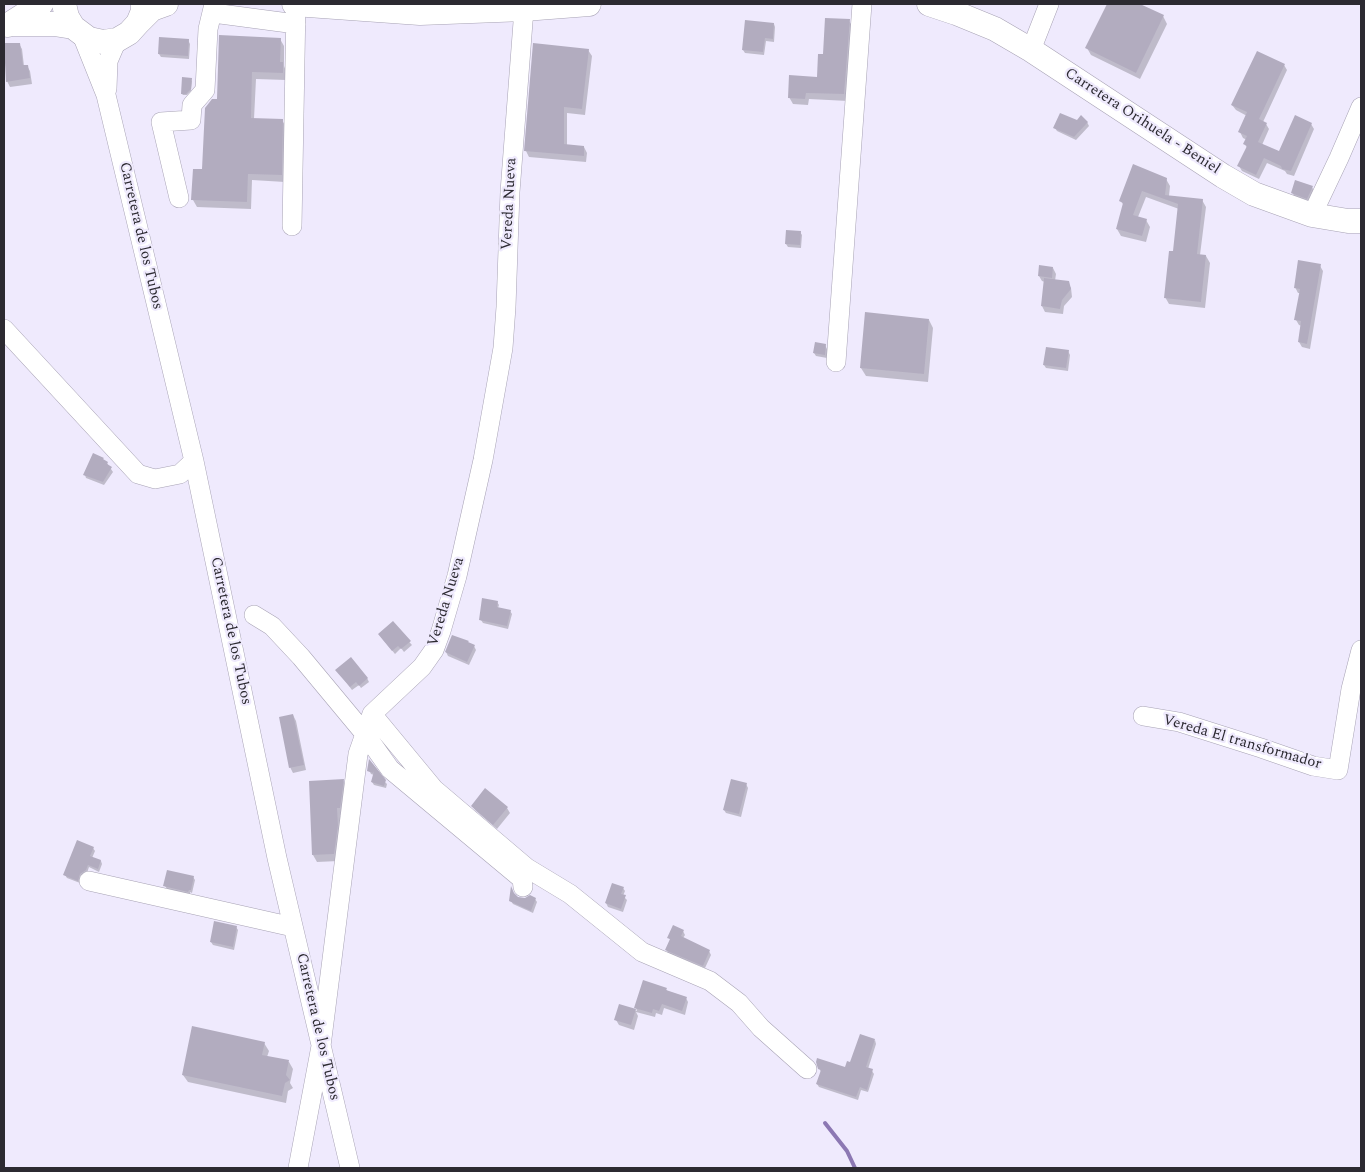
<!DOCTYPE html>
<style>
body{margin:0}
#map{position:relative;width:1365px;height:1172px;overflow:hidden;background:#efeafd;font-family:Spectral,serif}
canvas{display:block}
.frame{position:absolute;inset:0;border:5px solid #2c2a31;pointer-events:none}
</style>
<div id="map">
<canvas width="1365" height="1172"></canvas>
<div class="frame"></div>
</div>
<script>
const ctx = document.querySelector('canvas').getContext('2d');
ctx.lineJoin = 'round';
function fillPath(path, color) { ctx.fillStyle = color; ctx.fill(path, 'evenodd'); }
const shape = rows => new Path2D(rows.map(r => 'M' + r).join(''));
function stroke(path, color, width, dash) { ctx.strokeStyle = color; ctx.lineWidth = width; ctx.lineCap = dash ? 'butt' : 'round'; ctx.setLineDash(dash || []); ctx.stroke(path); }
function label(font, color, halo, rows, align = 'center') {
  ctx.font = font + ' Spectral,serif'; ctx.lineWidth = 4.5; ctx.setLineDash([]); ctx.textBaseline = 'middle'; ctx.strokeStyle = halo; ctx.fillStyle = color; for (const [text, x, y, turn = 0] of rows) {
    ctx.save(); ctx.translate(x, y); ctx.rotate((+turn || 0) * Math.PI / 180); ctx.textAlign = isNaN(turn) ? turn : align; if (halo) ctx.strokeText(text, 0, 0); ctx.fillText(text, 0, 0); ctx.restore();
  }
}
const shadow = shape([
 [1108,4,1137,4,1163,16,1167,24,1140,79,1091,55,1087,48],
 [849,21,853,27,848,101,809,99,808,105,793,104,789,97,818,78,824,56],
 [774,24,775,27,774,42,766,41,764,55,745,53,743,50],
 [160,39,188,40,190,44,189,59,161,57,159,54],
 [280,39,284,46,284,66,286,71,286,80,256,79,254,119,282,120,286,127,285,182,252,180,251,209,197,207,193,200,203,170,218,101],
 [4,44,19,44,22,49,24,66,27,66,30,71,32,84,10,87,7,81],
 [588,50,592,56,585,115,567,113,567,146,584,147,587,153,586,162,529,157,526,151],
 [1284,65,1287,70,1263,122,1266,124,1269,129,1262,145,1279,153,1311,124,1314,129,1294,176,1287,174,1285,171,1267,163,1259,179,1242,171,1239,166,1247,148,1245,144,1247,140,1243,138,1240,132,1247,116,1236,110,1232,105],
 [192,80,191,91,187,95,183,95,182,94],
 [1077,122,1087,122,1089,126,1076,140,1057,131,1055,128],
 [1166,179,1170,186,1169,196,1202,200,1206,207,1200,255,1206,256,1210,263,1205,308,1169,304,1165,297,1174,253,1179,209,1146,197,1138,217,1146,220,1150,227,1146,242,1121,236,1117,229,1124,206,1121,201],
 [1312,187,1314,191,1309,201,1294,196,1292,192],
 [800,232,802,235,801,248,788,247,786,244],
 [1320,266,1323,271,1310,349,1302,347,1299,342,1302,326,1299,325,1296,320,1300,293,1298,293,1295,287],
 [1053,268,1056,274,1055,281,1068,283,1071,288,1072,297,1064,306,1063,314,1045,312,1042,306,1045,282,1042,281,1039,276],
 [929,320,933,328,928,382,866,376,861,368],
 [825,345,827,349,827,358,816,356,814,353],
 [1068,351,1070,355,1068,371,1046,368,1044,365],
 [107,463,113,472,104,485,86,478,85,475],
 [497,602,499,605,498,608,510,611,512,614,508,629,483,623,481,620],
 [392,623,412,645,404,652,401,648,395,654,381,637],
 [469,644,474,646,476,650,469,665,448,656,446,652],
 [339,673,367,678,369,682,361,688,359,685,352,690],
 [293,715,296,721,306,770,293,773,290,767],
 [370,762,384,781,387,784,386,788,374,785,372,782,374,775,371,774,369,770],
 [343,780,347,788,344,815,340,815,341,834,338,861,317,862,313,855],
 [746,784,748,788,741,817,726,813,724,810],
 [472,806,507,808,510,813,497,829,476,811],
 [93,848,95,851,92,858,101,861,102,864,99,872,89,867,87,873,82,877,80,883,67,878,65,875],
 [193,877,195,880,192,893,190,892,190,895,167,889,165,886],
 [623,888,625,891,623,896,627,900,623,912,608,907,606,903],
 [514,895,518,898,535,899,537,902,533,913,513,904,511,901],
 [236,927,238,930,234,950,213,945,211,942],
 [683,931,685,935,683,938,709,951,711,955,705,968,668,953,666,949,671,941,669,938],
 [666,989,668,992,686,998,688,1002,685,1015,664,1008,662,1015,656,1013,655,1017,636,1012,638,1016,634,1030,619,1025,616,1020,620,1006,637,1011,636,1008],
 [875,1040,876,1044,868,1069,872,1071,874,1074,868,1092,861,1090,858,1100,819,1087,817,1084,821,1072,819,1068,846,1069],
 [264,1043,269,1051,267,1057,289,1062,293,1069,290,1083,293,1088,288,1091,286,1103,188,1082,183,1075]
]);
const stream = shape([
 [825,1123,847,1151,855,1168]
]);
const building = shape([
 [1107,4,1140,4,1164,15,1136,73,1085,48],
 [825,18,850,19,844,94,806,93,805,99,788,98,789,75,817,77,818,54,823,54],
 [745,20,774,23,773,39,765,38,763,52,742,50],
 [219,35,281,38,280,62,283,62,283,73,252,72,251,118,283,119,282,175,248,174,247,202,191,200,193,169,202,169,205,108,212,99,217,99],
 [159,37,189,39,188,56,158,54],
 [4,43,20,43,23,65,28,65,30,78,6,82],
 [533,43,589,49,582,109,564,107,564,144,584,146,584,156,524,151],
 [1257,51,1285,64,1259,119,1267,123,1258,142,1279,151,1295,115,1312,123,1291,171,1282,169,1281,166,1264,158,1256,175,1237,166,1247,146,1243,144,1247,136,1238,132,1247,112,1231,105],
 [182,77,192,78,191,89,186,94,181,94],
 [1060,113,1077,120,1081,115,1088,122,1074,137,1053,128],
 [1133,164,1167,178,1165,195,1203,199,1197,254,1206,255,1201,302,1164,298,1169,251,1173,251,1178,204,1142,191,1133,215,1147,219,1142,236,1116,229,1123,203,1119,201],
 [1295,180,1313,186,1307,199,1291,193],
 [786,230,801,231,800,245,785,244],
 [1298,260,1321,264,1307,344,1298,342,1301,321,1294,320,1300,289,1294,288],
 [1039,265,1053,267,1052,278,1038,276],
 [1044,278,1069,281,1071,289,1062,300,1060,309,1041,306],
 [865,312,929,319,924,374,860,368],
 [815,342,826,344,825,355,813,353],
 [1046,347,1069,350,1066,368,1043,365],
 [93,453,104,458,103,459,108,462,107,464,112,467,103,482,83,475],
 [482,598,498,601,497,607,511,610,507,626,479,620],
 [393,621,411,641,401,649,398,646,392,651,378,634],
 [452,635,469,641,468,642,475,645,467,662,445,652],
 [351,657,368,678,359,686,356,682,350,687,335,670],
 [293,714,304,765,289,768,279,717],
 [369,759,386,780,384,786,371,782,374,771,373,773,367,771],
 [344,779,340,808,337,808,338,825,334,854,312,855,309,781],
 [731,779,747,783,739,814,723,810],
 [485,788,508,807,493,825,471,806],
 [77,840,94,847,90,856,101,860,98,869,88,865,86,870,80,874,78,881,63,875],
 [167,870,194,876,191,890,189,890,188,892,163,886],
 [612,883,624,887,621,894,626,895,621,909,605,903],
 [511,886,514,893,518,897,525,898,530,895,536,898,531,911,509,901],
 [214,921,237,926,233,947,210,942],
 [673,925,684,930,681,936,710,950,703,966,665,950,670,939,667,938],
 [643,980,667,988,666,990,687,997,682,1011,662,1004,659,1011,653,1009,652,1013,634,1008],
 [619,1004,636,1009,631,1025,614,1020],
 [192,1026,265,1042,262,1055,289,1060,286,1075,290,1080,285,1083,282,1096,182,1075],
 [860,1034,875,1039,866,1067,873,1069,867,1090,860,1087,856,1097,816,1084,821,1070,818,1069,816,1062,817,1058,845,1067,847,1061,850,1062]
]);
const minor = shape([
 [213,13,296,24],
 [82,35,106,95,194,461,277,858,350,1168],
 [1031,50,1049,4],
 [107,89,108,61,117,40],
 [179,198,161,122,191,120,192,105,205,90,208,29,214,4],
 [1312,215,1339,158,1361,107],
 [292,226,296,4],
 [4,329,138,474,155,479,180,474,194,461],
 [836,362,862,4],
 [254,615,272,626,301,657,365,734,390,769,522,879,523,887],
 [372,714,434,789,527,868,570,894,642,952,710,981,739,1003,761,1028,807,1069],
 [1143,716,1179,722,1261,748,1313,766,1338,770,1351,689,1361,650],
 [89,881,293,927],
 [298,1168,321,1046,358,754,372,714,422,667,434,650,441,631,457,576,483,460,503,348,506,307,510,192,524,9]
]);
const major = shape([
 [64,4,67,17,73,27,89,39,103,42,117,40,129,33,138,23,143,11,143,4],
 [294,4,420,13,524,9,589,4],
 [929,4,956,13,995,29,1031,50,1223,176,1254,194,1312,215,1348,221,1361,221],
 [138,23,152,9,166,4],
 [9,24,54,24,73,27],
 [8,25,41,4]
]);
const streetNames = [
 ["Carretera Orihuela - Beniel",1142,122,33],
 ["Vereda Nueva",510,204,-87],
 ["Carretera de los Tubos",140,236,77],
 ["Vereda Nueva",447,602,-73],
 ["Carretera de los Tubos",230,631,78],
 ["Vereda El transformador",1242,743,16],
 ["Carretera de los Tubos",317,1027,77]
];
fillPath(shadow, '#0003');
stroke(stream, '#8c78b3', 4);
fillPath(building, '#b2acbf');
stroke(minor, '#a7a2b4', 20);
stroke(major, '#a7a2b4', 25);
stroke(minor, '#fff', 19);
stroke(major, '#fff', 24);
label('15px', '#2c2a31', '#efeafd', streetNames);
</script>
